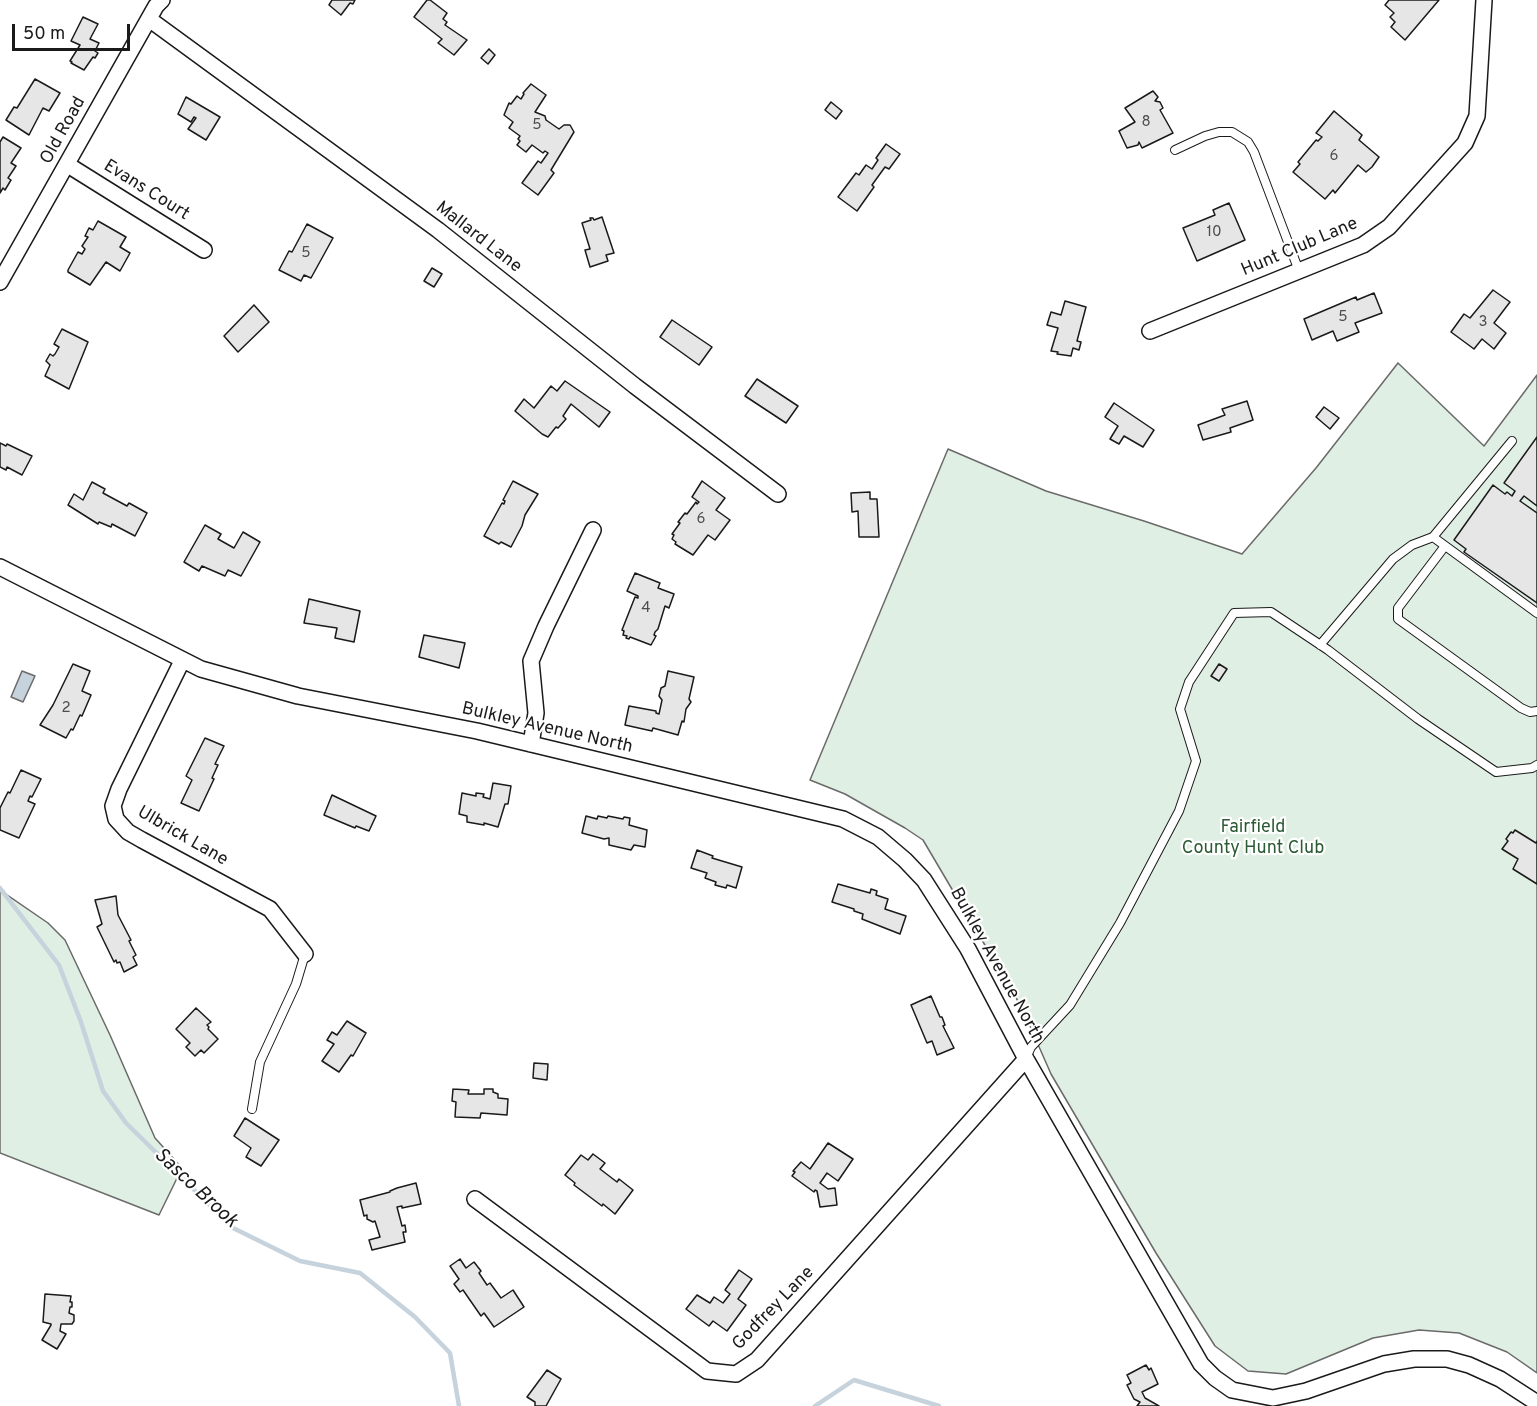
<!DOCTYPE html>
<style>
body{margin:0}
#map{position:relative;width:1537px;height:1406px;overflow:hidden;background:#fff;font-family:Overpass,sans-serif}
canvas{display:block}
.scale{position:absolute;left:12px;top:24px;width:118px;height:27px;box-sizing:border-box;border:3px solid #1a1a1a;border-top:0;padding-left:8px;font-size:18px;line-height:21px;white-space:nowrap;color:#1a1a1a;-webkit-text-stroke:4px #fff;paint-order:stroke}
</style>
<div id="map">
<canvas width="1537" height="1406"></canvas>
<div class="scale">50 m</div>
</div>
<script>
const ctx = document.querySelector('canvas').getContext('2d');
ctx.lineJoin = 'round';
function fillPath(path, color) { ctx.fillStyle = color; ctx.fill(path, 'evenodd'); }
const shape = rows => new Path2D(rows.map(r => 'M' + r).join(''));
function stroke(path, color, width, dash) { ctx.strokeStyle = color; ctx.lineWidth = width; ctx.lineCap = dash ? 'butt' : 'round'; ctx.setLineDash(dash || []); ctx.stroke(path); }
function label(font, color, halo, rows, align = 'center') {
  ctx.font = font + ' Overpass,sans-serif'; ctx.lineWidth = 4.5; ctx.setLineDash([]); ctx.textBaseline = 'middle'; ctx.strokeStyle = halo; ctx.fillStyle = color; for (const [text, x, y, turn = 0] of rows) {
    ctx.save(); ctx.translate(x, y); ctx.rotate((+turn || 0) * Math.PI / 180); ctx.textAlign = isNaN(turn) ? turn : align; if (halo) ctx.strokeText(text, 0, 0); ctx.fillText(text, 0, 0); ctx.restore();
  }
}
const green = shape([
 [1398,363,1484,446,1537,375,1537,1373,1507,1352,1459,1333,1419,1330,1373,1338,1286,1374,1248,1371,1215,1346,1156,1253,1051,1074,1022,1008,923,840,905,828,845,794,810,780,948,449,1046,491,1144,521,1242,554,1316,468,1398,363],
 [0,890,48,923,65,940,110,1035,155,1138,182,1168,159,1215,0,1153,0,890]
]);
const water = shape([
 [22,671,35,676,23,702,11,697,22,671]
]);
const stream = shape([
 [0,888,59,965,81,1022,103,1091,126,1123,233,1228,300,1261,360,1273,415,1317,450,1353,459,1406],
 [815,1406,854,1380,939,1406]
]);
const building = shape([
 [332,0,355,0,353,4,350,3,341,15,329,5,332,0],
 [427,0,430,0,447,13,443,19,447,22,445,25,467,40,454,55,438,43,442,39,414,17,427,0],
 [1389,0,1439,0,1405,40,1391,27,1395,22,1390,17,1394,13,1385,5,1389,0],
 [83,17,98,24,90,39,99,43,95,51,98,53,95,58,93,57,84,70,71,63,72,62,70,61,80,45,71,41,83,17],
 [489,49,495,55,488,64,481,58,489,49],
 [35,79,60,93,49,111,43,108,29,135,6,120,14,107,17,108,35,79],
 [531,84,546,95,535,112,545,116,546,120,559,129,564,125,570,125,574,132,551,170,554,173,538,195,522,183,538,161,541,163,548,153,545,151,543,153,532,145,526,152,517,145,520,141,518,139,520,136,509,128,513,122,504,115,509,103,511,104,517,96,521,99,524,94,523,93,531,84],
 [1153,91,1158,97,1155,101,1160,102,1163,108,1160,110,1173,133,1142,148,1139,142,1138,145,1127,148,1119,131,1135,122,1125,108,1153,91],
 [186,97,220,117,206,140,188,129,196,118,194,117,191,122,178,114,186,97],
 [831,102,842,111,836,119,825,110,831,102],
 [1334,111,1362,135,1359,140,1379,157,1372,167,1366,172,1358,165,1335,193,1333,190,1325,199,1293,172,1300,164,1298,162,1316,140,1318,141,1322,137,1316,133,1334,111],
 [3,137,21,148,11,163,16,166,8,178,11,180,5,190,3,188,0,193,0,142,3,137],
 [886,144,900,154,889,169,885,167,872,185,874,187,857,211,838,197,856,173,859,175,866,165,872,169,878,160,876,158,886,144],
 [1229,203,1245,240,1197,261,1183,228,1215,215,1213,210,1229,203],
 [602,217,614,253,606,255,608,261,590,267,585,250,590,249,582,223,591,220,590,218,593,218,594,220,602,217],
 [98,221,126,237,120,247,130,253,120,271,106,262,90,285,68,272,68,270,78,252,82,254,85,249,82,246,88,237,85,236,89,228,93,230,98,221],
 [307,224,333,238,311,278,304,275,301,281,279,270,289,251,292,252,307,224],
 [432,268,442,274,434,287,424,281,432,268],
 [1493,290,1510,302,1494,323,1506,333,1494,349,1482,339,1474,349,1451,332,1464,314,1470,318,1493,290],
 [1374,293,1382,313,1355,323,1359,332,1337,341,1333,331,1312,340,1304,319,1356,297,1357,300,1374,293],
 [1065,301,1086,307,1077,341,1081,342,1079,350,1073,348,1071,356,1057,354,1058,352,1051,351,1058,328,1047,325,1051,312,1061,315,1065,301],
 [254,305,269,322,238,352,224,336,254,305],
 [672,320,712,347,699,365,660,337,672,320],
 [62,329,88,342,69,389,45,376,50,365,46,361,50,354,53,356,55,354,59,347,54,344,62,329],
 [757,379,798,406,786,423,745,396,757,379],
 [565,381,610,412,599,427,571,404,563,416,566,419,558,428,556,427,548,437,542,434,515,411,524,399,534,408,551,386,557,391,565,381],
 [1247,401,1253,420,1230,428,1231,432,1203,440,1198,425,1225,415,1222,409,1247,401],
 [1114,403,1154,430,1143,447,1124,436,1119,444,1110,439,1118,426,1105,417,1114,403],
 [1324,407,1339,418,1330,429,1316,417,1324,407],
 [1537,437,1537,506,1524,496,1520,501,1537,513,1537,603,1464,552,1466,549,1454,540,1493,485,1505,494,1507,492,1512,496,1515,491,1504,483,1537,437],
 [0,443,6,446,7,444,32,456,22,475,7,467,6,470,0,467,0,443],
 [513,481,538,494,525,515,522,526,511,547,501,542,499,544,484,536,502,503,504,504,505,501,503,500,513,481],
 [702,481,725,498,716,510,730,520,715,540,708,535,693,555,675,544,676,542,672,539,674,535,672,534,680,523,678,522,685,513,687,514,696,502,697,504,699,502,692,497,702,481],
 [92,482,105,489,103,493,127,506,129,503,147,513,135,536,112,524,111,527,99,522,98,524,68,505,74,494,83,500,92,482],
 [870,492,870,499,877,499,879,537,859,537,858,511,852,512,851,493,870,492],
 [205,525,221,534,218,539,234,548,243,532,260,542,241,576,228,570,225,576,202,566,199,571,184,562,205,525],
 [635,573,660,583,658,588,674,594,669,608,665,606,658,629,655,632,654,635,656,636,651,645,630,637,629,639,626,638,627,636,623,635,624,631,622,630,635,597,638,598,638,596,627,591,635,573],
 [309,599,360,611,354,642,335,638,337,628,304,623,309,599],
 [424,635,465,643,459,668,419,657,424,635],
 [73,664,90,671,82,691,91,695,82,716,80,715,73,730,71,729,66,738,40,725,53,705,73,664],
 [1219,664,1227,669,1219,681,1211,676,1219,664],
 [668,671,694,677,689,699,691,702,686,709,684,722,682,721,678,735,653,728,652,731,625,725,629,706,656,711,656,713,659,714,662,700,659,696,661,688,665,686,668,671],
 [205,738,224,746,215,764,218,765,212,778,214,779,199,811,181,803,192,780,186,776,205,738],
 [21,770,41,779,32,797,30,796,28,801,35,804,19,838,0,830,0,808,8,792,10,793,21,770],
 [493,783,511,786,508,804,505,804,498,827,484,823,484,825,467,822,467,816,459,814,462,793,476,796,476,793,484,794,483,797,490,799,493,783],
 [332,795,376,816,369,831,356,826,355,828,324,815,332,795],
 [586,816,597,819,598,816,607,818,608,816,623,819,624,817,630,818,629,825,647,830,645,847,634,845,631,850,609,845,609,838,604,839,582,833,586,816],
 [1515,830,1536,843,1537,841,1537,884,1513,869,1518,859,1502,849,1508,841,1506,839,1511,832,1513,833,1515,830],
 [697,850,713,856,712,858,742,867,736,888,727,885,726,888,715,885,716,882,705,878,707,873,691,868,697,850],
 [838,884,870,893,871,889,877,891,876,895,888,899,885,909,906,916,900,934,862,919,863,914,854,911,854,909,832,902,838,884],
 [116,896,118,915,131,940,129,941,136,955,133,957,137,965,124,972,120,962,117,963,116,960,114,962,97,927,102,924,95,900,116,896],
 [931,996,940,1017,942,1017,945,1025,943,1026,954,1048,937,1055,932,1041,927,1043,911,1005,931,996],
 [196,1008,211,1022,207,1025,209,1027,208,1029,218,1039,204,1053,201,1050,195,1056,186,1047,190,1043,176,1029,196,1008],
 [347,1021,366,1033,353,1056,351,1055,339,1072,322,1061,334,1044,327,1040,332,1032,337,1035,347,1021],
 [534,1063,548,1064,547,1080,533,1078,534,1063],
 [453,1089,469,1090,468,1094,484,1094,484,1089,493,1089,493,1092,498,1094,498,1098,508,1099,507,1115,481,1113,480,1118,455,1117,456,1102,452,1101,453,1089],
 [245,1118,279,1140,261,1166,246,1157,251,1148,234,1136,245,1118],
 [828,1143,853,1159,838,1181,827,1173,820,1183,828,1189,835,1188,837,1205,820,1207,817,1191,815,1190,814,1192,792,1176,795,1172,793,1171,801,1162,810,1169,828,1143],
 [593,1154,605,1163,600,1169,617,1182,619,1179,633,1190,615,1214,603,1204,602,1206,574,1185,575,1183,565,1175,581,1155,588,1160,593,1154],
 [416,1183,421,1204,402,1208,402,1206,397,1207,402,1226,405,1225,406,1232,403,1232,405,1242,372,1250,369,1240,380,1237,375,1221,373,1222,367,1219,367,1215,364,1216,360,1200,390,1192,390,1191,397,1188,416,1183],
 [460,1259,466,1268,474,1262,481,1271,479,1273,487,1285,490,1283,501,1298,513,1290,524,1307,494,1327,484,1313,481,1316,463,1290,460,1292,454,1284,459,1279,450,1266,460,1259],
 [739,1270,752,1279,738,1299,746,1305,727,1331,713,1321,709,1326,686,1309,697,1295,710,1303,714,1297,723,1303,730,1294,725,1290,739,1270],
 [45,1294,71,1296,70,1302,72,1302,72,1307,70,1307,69,1313,74,1315,74,1321,72,1324,61,1324,60,1331,66,1334,57,1349,42,1340,51,1325,51,1324,43,1322,45,1294],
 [1146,1365,1149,1370,1151,1368,1158,1384,1142,1392,1145,1398,1159,1406,1137,1406,1140,1402,1134,1399,1127,1385,1131,1383,1127,1375,1146,1365],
 [547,1370,561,1379,546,1406,535,1406,535,1402,527,1397,547,1370]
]);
const service = shape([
 [1175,150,1205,136,1219,132,1232,132,1248,142,1254,152,1299,271],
 [1433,537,1537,613],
 [1445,546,1398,608,1398,619,1521,708,1530,712,1537,711],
 [1320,645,1393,559,1412,545,1433,537,1512,441],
 [1026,1058,1031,1047,1070,1005,1120,923,1179,811,1196,761,1180,709,1189,682,1234,613,1271,612,1328,650,1418,719,1496,772,1532,768,1537,765],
 [252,1109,260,1062,296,984,305,954]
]);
const minor = shape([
 [149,19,438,230,635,386,778,494],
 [68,165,204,250],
 [0,282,156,6,162,0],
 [1150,331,1363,245,1389,227,1465,143,1477,116,1484,0],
 [0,567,201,669,298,696,477,731,843,819,878,837,905,860,924,880,968,949,1026,1059,1201,1364,1215,1378,1232,1390,1273,1398,1306,1391,1384,1364,1414,1359,1447,1359,1469,1365,1500,1379,1537,1403],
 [182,661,119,789,113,806,116,819,128,832,142,840,270,909,305,954],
 [531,744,536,713,531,661,546,626,593,530],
 [475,1199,707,1371,736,1374,757,1360,1026,1059]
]);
const numberNames = [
 ["8",1146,123],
 ["5",537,126],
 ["6",1334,157],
 ["10",1214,233],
 ["5",306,254],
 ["5",1343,318],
 ["3",1483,323],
 ["6",701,520],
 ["4",646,609],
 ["2",66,709]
];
const streetNames = [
 ["Old Road",64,131,-61],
 ["Evans Court",146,191,32],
 ["Mallard Lane",478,238,38],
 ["Hunt Club Lane",1300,248,-23],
 ["Bulkley Avenue North",547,729,13],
 ["Ulbrick Lane",182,837,30],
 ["Bulkley Avenue North",996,966,61],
 ["Godfrey Lane",774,1309,-46]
];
const parkNames = [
 ["Fairfield",1253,828],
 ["County Hunt Club",1253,849]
];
const waterNames = [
 ["Sasco Brook",195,1189,43]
];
fillPath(green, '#e0efe3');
stroke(green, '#6a6a6a', 1.5);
fillPath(water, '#c6d2dc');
stroke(water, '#6a6a6a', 1.5);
stroke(stream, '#c6d2dc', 4.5);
fillPath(building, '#e6e6e6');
stroke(building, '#1a1a1a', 1.5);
stroke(service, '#1a1a1a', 10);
stroke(minor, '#1a1a1a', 18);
stroke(service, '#fff', 8);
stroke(minor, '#fff', 15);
label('15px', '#4d4d4d', null, numberNames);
label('18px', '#1a1a1a', '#fff', streetNames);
label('18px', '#2b5a34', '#fff', parkNames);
label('italic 20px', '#1a1a1a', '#fff', waterNames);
</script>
